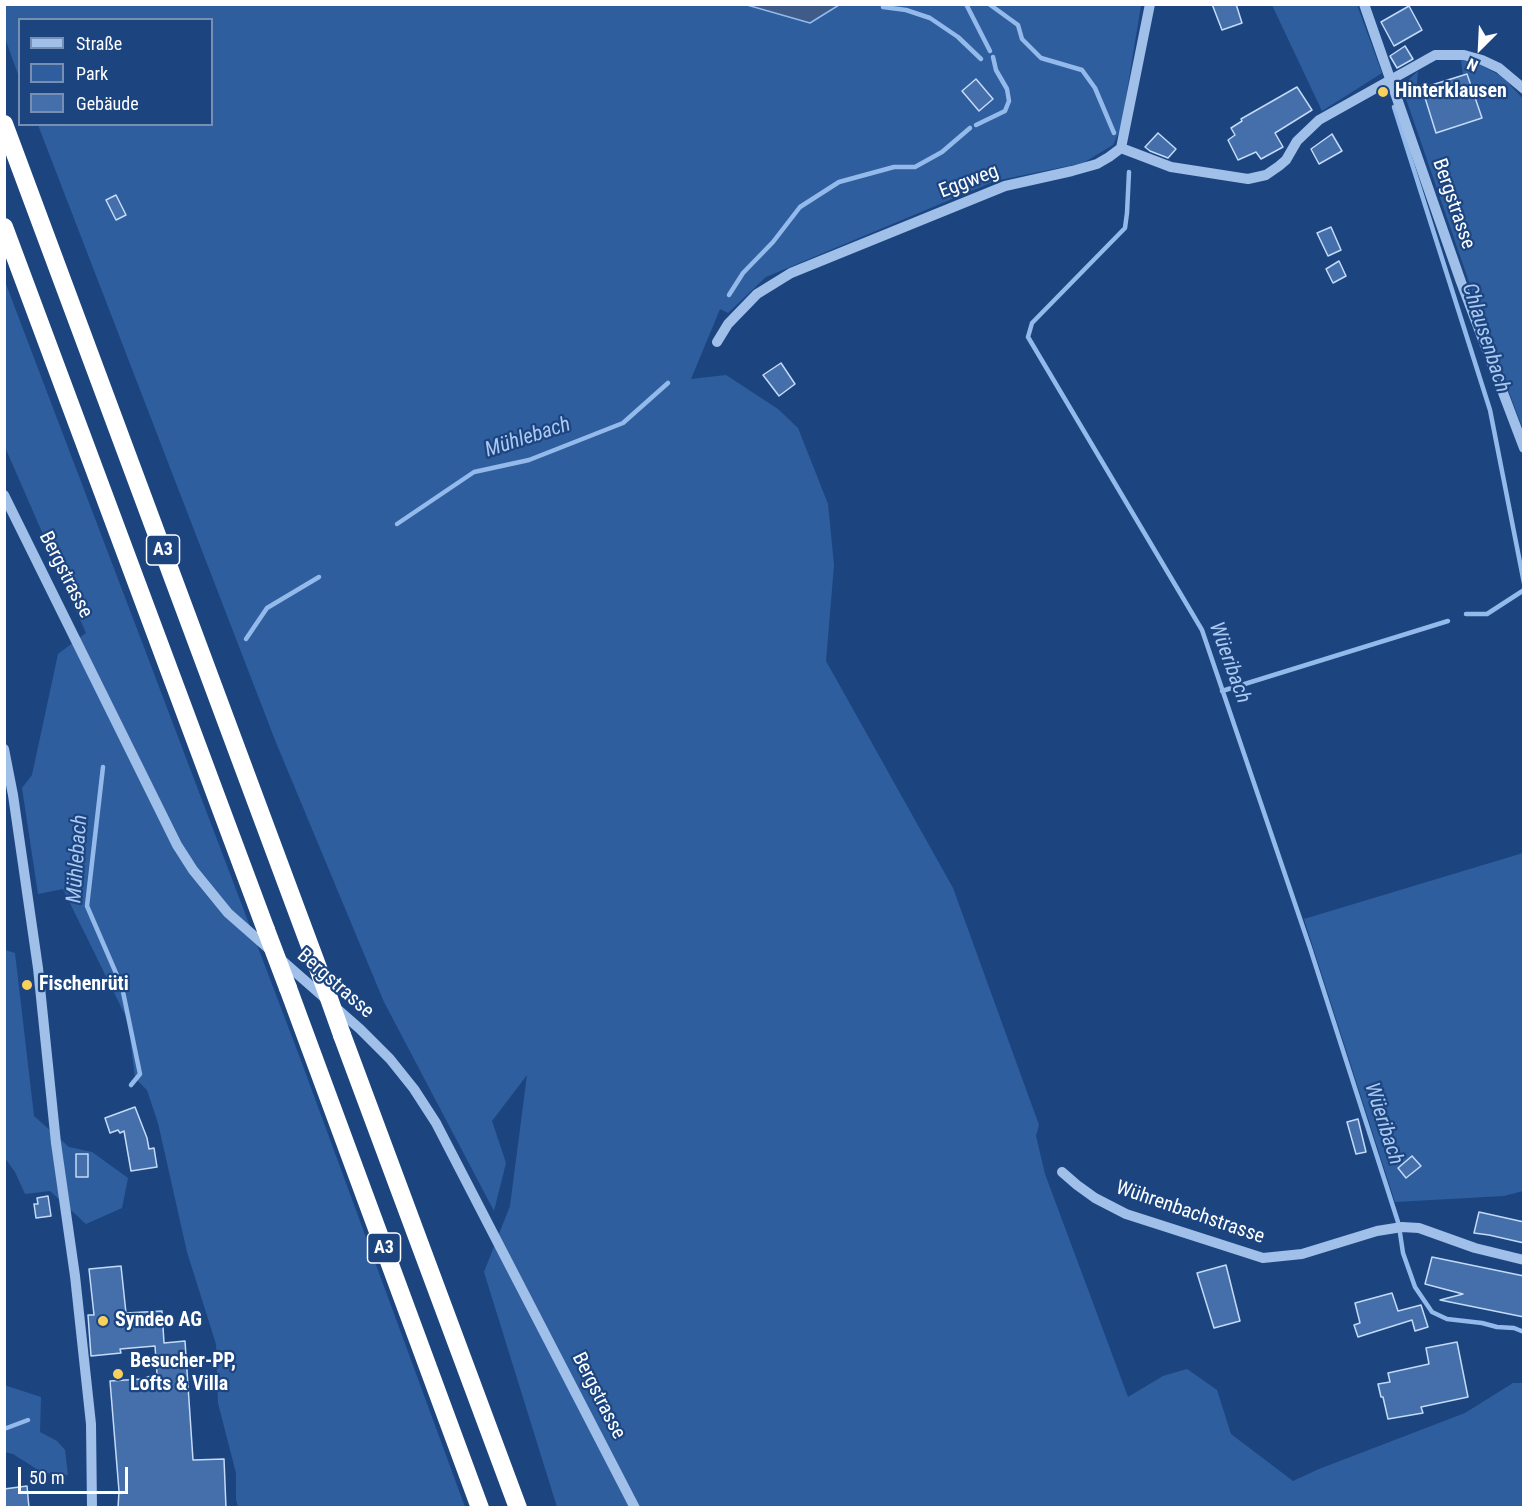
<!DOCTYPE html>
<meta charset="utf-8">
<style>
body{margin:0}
#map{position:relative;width:1528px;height:1512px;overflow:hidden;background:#1c4580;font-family:"Roboto Condensed",sans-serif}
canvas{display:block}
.frame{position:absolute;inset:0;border:6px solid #fff;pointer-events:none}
.legend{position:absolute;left:18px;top:18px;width:195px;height:108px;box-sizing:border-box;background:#1c4580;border:2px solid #778fb3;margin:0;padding:8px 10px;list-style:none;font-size:18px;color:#fff}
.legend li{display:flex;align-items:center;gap:12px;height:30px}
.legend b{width:30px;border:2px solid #778fb3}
.north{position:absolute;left:1450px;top:18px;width:60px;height:60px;-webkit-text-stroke:4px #1c4580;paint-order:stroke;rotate:204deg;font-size:16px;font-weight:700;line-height:24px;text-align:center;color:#fff}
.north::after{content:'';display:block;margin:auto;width:21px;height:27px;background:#fff;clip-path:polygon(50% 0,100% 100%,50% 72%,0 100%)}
.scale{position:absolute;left:18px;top:1467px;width:110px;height:27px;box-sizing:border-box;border:3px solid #fff;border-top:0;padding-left:8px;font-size:18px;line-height:21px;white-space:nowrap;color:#fff;-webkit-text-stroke:4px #1c4580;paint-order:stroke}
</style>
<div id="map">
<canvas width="1528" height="1512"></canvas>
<div class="frame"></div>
<ul class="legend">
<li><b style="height:8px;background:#a0bfe9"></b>Straße</li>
<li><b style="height:16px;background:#2f5e9f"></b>Park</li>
<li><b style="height:16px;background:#446faa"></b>Gebäude</li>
</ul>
<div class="north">N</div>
<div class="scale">50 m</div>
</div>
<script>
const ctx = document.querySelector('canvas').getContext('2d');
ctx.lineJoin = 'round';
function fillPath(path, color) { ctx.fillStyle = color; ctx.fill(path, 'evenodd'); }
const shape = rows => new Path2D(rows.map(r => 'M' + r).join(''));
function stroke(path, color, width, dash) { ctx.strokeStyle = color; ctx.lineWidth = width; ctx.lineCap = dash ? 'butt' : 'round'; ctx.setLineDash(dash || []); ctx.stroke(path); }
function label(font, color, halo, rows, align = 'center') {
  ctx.font = font + ' "Roboto Condensed",sans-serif'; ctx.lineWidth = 4.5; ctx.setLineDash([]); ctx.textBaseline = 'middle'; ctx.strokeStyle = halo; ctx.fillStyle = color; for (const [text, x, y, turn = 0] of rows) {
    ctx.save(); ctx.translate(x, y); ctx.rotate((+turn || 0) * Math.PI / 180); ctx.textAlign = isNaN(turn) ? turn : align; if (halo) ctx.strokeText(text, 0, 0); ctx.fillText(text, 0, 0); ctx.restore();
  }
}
const green = shape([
 [5,4,746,4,810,23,839,5,1141,5,1121,128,1113,145,1083,163,995,181,766,277,728,313,720,309,691,379,726,375,778,409,798,428,828,504,834,565,826,661,953,888,1039,1125,1036,1136,1045,1174,1128,1397,1163,1376,1187,1369,1217,1390,1231,1434,1293,1481,1319,1469,1465,1413,1513,1383,1523,1383,1523,1507,557,1507,484,1272,510,1206,527,1075,492,1121,506,1163,494,1211,384,1002,275,740,38,125,212,124,212,20,20,20,19,77,5,38],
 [1272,5,1357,5,1382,73,1322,111],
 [1461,60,1472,61,1494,72,1504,78,1523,99,1523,429,1488,337,1403,90,1404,84,1418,71,1416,94,1424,95,1436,133,1482,118,1467,74,1463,75],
 [4,279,300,1058,465,1507,238,1507,236,1499,236,1473,218,1403,216,1344,187,1252,158,1123,147,1090,135,1078,128,1021,63,889,38,894,22,788,32,775,58,654,86,633,5,447],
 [1523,853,1523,1191,1504,1196,1395,1202,1304,919],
 [5,950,15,953,34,1116,69,1147,92,1152,128,1178,122,1208,86,1224,50,1191,25,1194,15,1172,5,1158],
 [4,1385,41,1397,40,1432,57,1441,65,1450,68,1475,43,1473,13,1454,5,1452]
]);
const water = shape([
 [747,5,839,5,810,23,747,5]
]);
const stream = shape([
 [966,4,990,51],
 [989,4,1018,25,1022,39,1041,58,1082,70,1095,88,1114,133],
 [883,7,906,10,930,18,958,37,981,59],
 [1394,107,1490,410,1524,583],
 [976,125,1005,111,1009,101,1007,89,996,70,993,57],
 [1129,172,1127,213,1125,228,1032,323,1028,337,1202,630,1310,948,1398,1222],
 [729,295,743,273,773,242,800,207,839,182,894,167,915,167,942,152,970,128],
 [397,524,474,472,529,460,623,423,668,383],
 [1466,614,1487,614,1524,590],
 [246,639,267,608,319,577],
 [1222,691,1448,621],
 [103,767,87,906,122,987,140,1074,131,1085],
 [1400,1233,1403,1253,1415,1287,1432,1312,1447,1319,1482,1323,1497,1327,1514,1328,1524,1332],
 [4,1429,28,1420]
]);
const building = shape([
 [1212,4,1236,4,1242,23,1222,30,1212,4],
 [1409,6,1422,30,1394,46,1381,22,1409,6],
 [1405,46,1413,59,1397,68,1390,56,1405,46],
 [1467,74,1482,118,1436,133,1422,88,1467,74],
 [976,79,993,99,979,111,962,91,976,79],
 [1297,87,1312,110,1275,133,1283,147,1261,159,1256,152,1238,160,1228,140,1235,135,1231,128,1242,121,1241,119,1297,87],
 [1158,133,1176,149,1168,158,1150,151,1145,147,1158,133],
 [1332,134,1342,151,1319,164,1311,149,1332,134],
 [116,195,126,215,116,220,106,200,116,195],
 [1331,227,1341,250,1328,256,1317,233,1331,227],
 [1339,261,1346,276,1333,283,1326,269,1339,261],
 [781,363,795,384,779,396,763,375,781,363],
 [135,1107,147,1138,149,1149,154,1148,157,1167,131,1171,124,1131,120,1133,118,1130,110,1133,105,1118,135,1107],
 [1358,1119,1366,1152,1356,1154,1347,1122,1358,1119],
 [76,1154,88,1154,88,1177,76,1177,76,1154],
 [1412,1156,1421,1166,1406,1178,1398,1168,1412,1156],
 [48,1196,51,1216,36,1218,34,1204,38,1204,37,1198,48,1196],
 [1479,1212,1524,1222,1524,1243,1489,1235,1474,1233,1479,1212],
 [1432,1257,1524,1276,1524,1317,1440,1300,1463,1294,1425,1284,1432,1257],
 [1226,1265,1240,1321,1214,1328,1197,1273,1226,1265],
 [121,1266,126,1313,162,1311,164,1343,185,1341,193,1460,224,1459,226,1508,118,1508,119,1491,110,1381,142,1379,157,1374,155,1346,120,1349,121,1353,91,1356,88,1315,94,1315,89,1269,121,1266],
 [1392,1293,1398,1311,1421,1305,1428,1327,1415,1331,1412,1320,1358,1337,1354,1325,1360,1323,1355,1303,1392,1293],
 [1457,1342,1468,1397,1421,1407,1423,1413,1388,1419,1383,1397,1381,1397,1378,1384,1390,1382,1388,1373,1429,1364,1426,1348,1457,1342],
 [27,1486,29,1508,4,1508,4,1489,27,1486]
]);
const minor = shape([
 [1364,4,1461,282,1524,448],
 [1121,148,1171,167,1248,179,1266,175,1279,166,1286,160,1297,141,1319,120,1435,55,1464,55,1482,60,1499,68,1524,89],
 [717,342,728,324,757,294,791,273,1005,186,1072,171,1097,164,1109,157,1121,148,1150,4],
 [4,495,177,845,193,870,228,913,360,1029,390,1059,414,1089,436,1123,635,1508],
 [4,749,13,795,38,968,56,1143,75,1276,91,1424,92,1508],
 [1062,1172,1077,1185,1095,1198,1126,1214,1263,1258,1302,1254,1377,1231,1402,1227,1419,1228,1475,1248,1524,1260]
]);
const highway = shape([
 [4,124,321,976],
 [4,227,266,930],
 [288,988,480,1508],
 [342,1035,518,1508]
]);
const highwayBridge = shape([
 [266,930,288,988],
 [321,976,342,1035]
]);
const markers = [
 [1383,92,6,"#fad05d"],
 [27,985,6,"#fad05d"],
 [103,1321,6,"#fad05d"],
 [118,1374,6,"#fad05d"]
];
const shields = [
 [163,550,33],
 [384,1248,33]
];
const shieldNames = [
 ["A3",163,550],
 ["A3",384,1248]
];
const poiNames = [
 ["Hinterklausen",1395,92],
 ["Fischenrüti",39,985],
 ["Syndeo AG",115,1321],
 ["Besucher-PP,",130,1362],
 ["Lofts & Villa",130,1385]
];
const streetNames = [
 ["Eggweg",969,182,-21],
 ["Bergstrasse",1453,204,71],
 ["Bergstrasse",65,575,63],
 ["Bergstrasse",335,984,41],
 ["Wührenbachstrasse",1190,1213,19],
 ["Bergstrasse",598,1396,63]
];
const waterNames = [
 ["Chlausenbach",1485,338,72],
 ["Mühlebach",528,438,-18],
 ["Wüeribach",1229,663,70],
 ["Mühlebach",78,859,-86],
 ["Wüeribach",1383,1124,72]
];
fillPath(green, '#2f5e9f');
fillPath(water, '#3e5c87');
stroke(water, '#93baeb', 1.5);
stroke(stream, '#93baeb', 4.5);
fillPath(building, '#446faa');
stroke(building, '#c4daf7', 1.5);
stroke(minor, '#a0bfe9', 10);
stroke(highway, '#fff', 18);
stroke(highwayBridge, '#fff', 18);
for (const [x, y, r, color] of markers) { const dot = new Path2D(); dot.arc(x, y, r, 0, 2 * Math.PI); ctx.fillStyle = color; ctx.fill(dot); stroke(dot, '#1c4580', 2); }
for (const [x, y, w] of shields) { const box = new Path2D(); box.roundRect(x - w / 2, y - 15, w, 30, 4.5); ctx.fillStyle = '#1c4580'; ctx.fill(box); stroke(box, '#fff', 1.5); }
label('bold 18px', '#fff', null, shieldNames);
label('bold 20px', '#fff', '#1c4580', poiNames, 'left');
label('20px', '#fff', '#1c4580', streetNames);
label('italic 21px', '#abc9f1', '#1c4580', waterNames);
</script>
